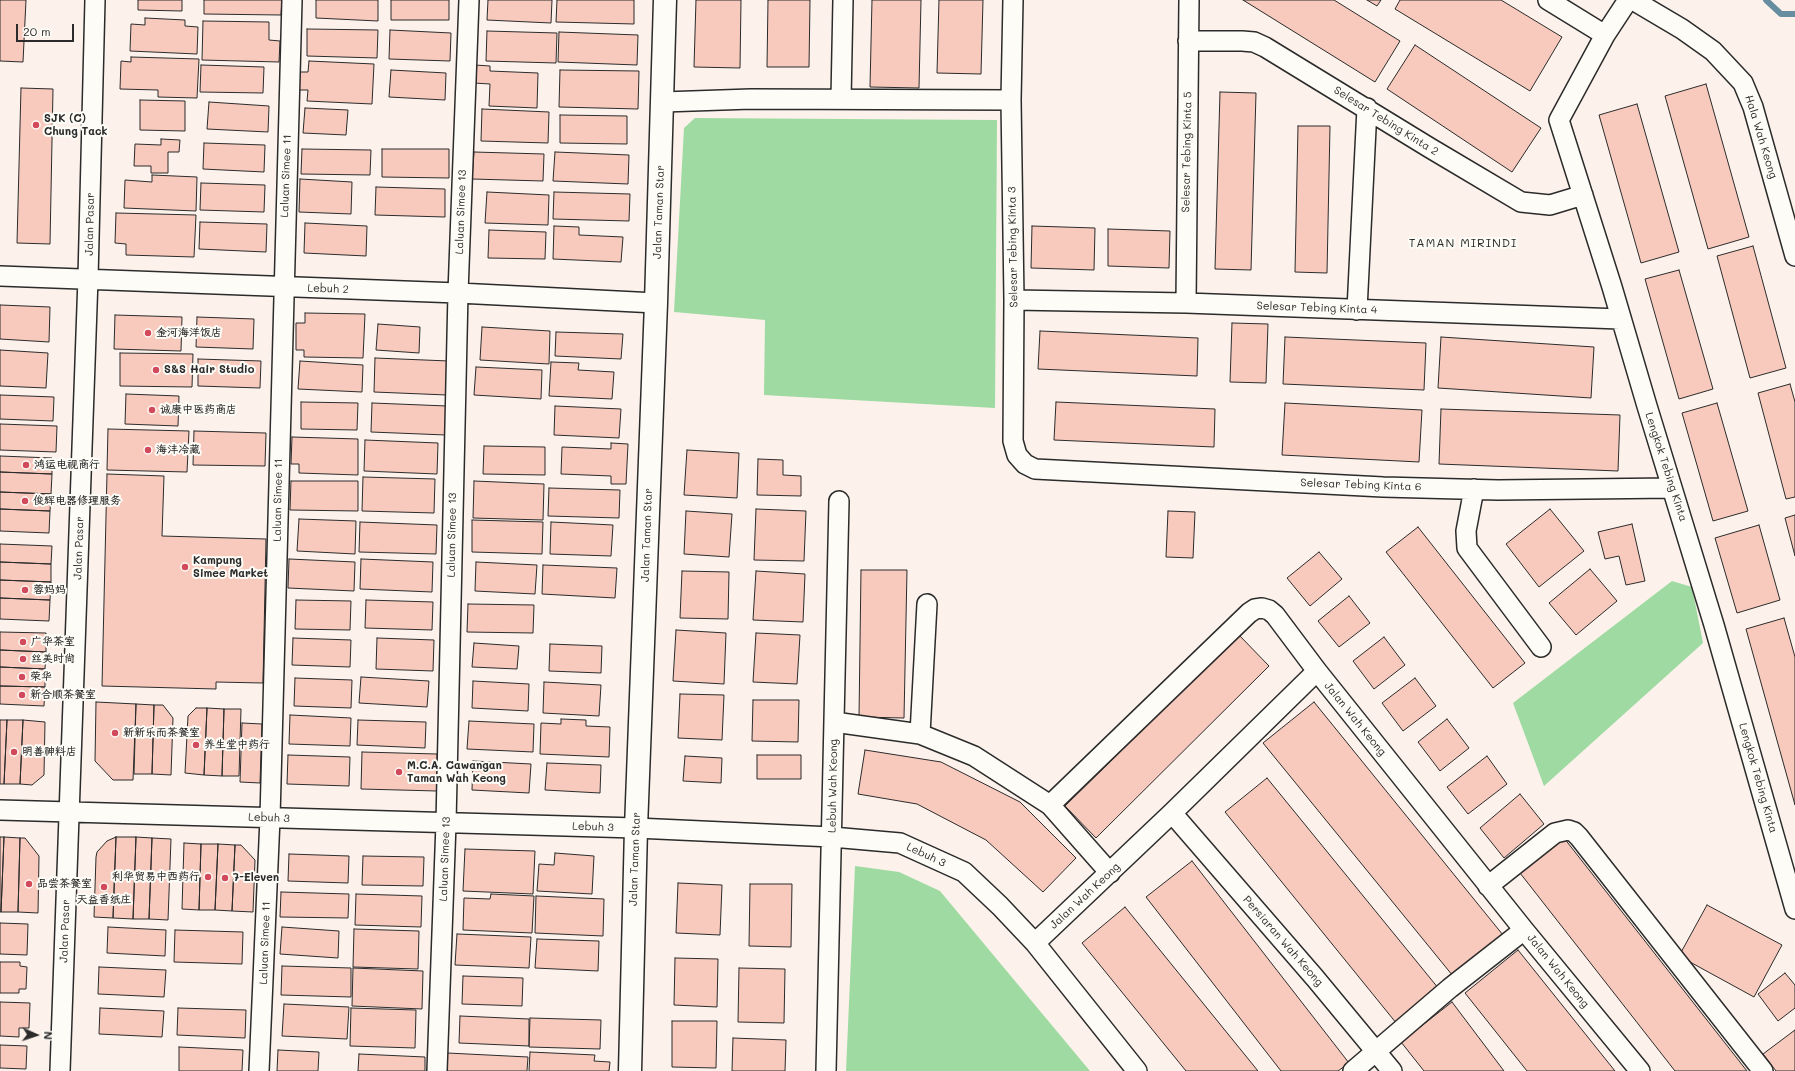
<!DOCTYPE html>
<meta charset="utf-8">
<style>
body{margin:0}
#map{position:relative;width:1795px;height:1071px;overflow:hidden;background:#fcf2eb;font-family:Mali,sans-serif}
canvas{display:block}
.north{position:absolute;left:16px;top:1015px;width:40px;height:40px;-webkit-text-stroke:3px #fdfcf7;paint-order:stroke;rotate:93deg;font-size:11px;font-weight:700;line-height:16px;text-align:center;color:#2b2b2b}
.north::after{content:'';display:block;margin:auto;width:14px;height:18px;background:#2b2b2b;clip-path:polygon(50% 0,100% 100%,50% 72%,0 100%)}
.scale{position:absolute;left:16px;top:24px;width:58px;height:18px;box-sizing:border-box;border:2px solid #2b2b2b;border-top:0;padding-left:5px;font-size:12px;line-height:14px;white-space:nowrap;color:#2b2b2b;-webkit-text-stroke:3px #fdfcf7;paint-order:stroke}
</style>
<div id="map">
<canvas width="1795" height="1071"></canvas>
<div class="north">N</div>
<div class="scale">20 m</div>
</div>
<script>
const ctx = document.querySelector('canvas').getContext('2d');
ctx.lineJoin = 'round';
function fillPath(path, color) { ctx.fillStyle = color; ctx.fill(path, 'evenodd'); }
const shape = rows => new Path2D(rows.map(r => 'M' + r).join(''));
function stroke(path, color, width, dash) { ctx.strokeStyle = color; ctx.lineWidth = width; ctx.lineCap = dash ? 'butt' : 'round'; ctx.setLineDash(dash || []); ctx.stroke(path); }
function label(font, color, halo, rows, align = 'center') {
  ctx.font = font + ' Mali,"LXGW WenKai TC",sans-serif'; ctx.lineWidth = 4; ctx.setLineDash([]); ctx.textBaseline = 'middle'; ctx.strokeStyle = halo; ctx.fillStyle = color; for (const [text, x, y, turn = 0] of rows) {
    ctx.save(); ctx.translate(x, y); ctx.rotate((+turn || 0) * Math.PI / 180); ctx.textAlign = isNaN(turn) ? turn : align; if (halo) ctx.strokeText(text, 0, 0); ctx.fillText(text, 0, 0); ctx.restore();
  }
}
const green = shape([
 [695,118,997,120,995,408,764,395,765,320,674,312,684,128],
 [1672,581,1692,587,1703,643,1544,786,1513,703],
 [855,866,899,872,940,891,1090,1071,846,1071]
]);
const stream = shape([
 [1766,0,1781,14,1795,14]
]);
const building = shape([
 [0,0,26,0,23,62,0,61,0,0],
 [138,0,182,0,182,11,138,10,138,0],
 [204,0,282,0,281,15,204,14,204,0],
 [316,0,378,0,378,21,316,18,316,0],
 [391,0,449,0,449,20,391,20,391,0],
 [488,0,552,0,551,23,487,20,488,0],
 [557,0,634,0,634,24,556,22,557,0],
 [696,0,741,0,740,68,694,67,696,0],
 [768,0,810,0,809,67,767,67,768,0],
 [872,0,921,0,919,88,870,87,872,0],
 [939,0,983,0,981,74,937,73,939,0],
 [1243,0,1334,0,1400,41,1375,82,1243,0],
 [1367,0,1381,0,1377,6,1367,0],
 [1400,0,1501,0,1562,37,1530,91,1395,9,1400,0],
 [145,18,185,20,185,26,198,27,197,54,130,51,131,24,145,25,145,18],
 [203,21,269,22,269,40,280,41,279,62,202,60,203,21],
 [307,29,378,30,377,58,307,56,307,29],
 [390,30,451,33,450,61,389,59,390,30],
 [487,31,557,33,556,63,486,61,487,31],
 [559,32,638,35,637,65,558,62,559,32],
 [1415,45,1541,128,1512,172,1387,89,1415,45],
 [131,57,199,59,197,98,158,97,158,90,120,89,121,61,131,62,131,57],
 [309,61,374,64,372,104,307,101,308,90,298,90,299,72,308,72,309,61],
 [201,65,264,67,263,93,200,92,201,65],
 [475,65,490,66,490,71,538,73,537,108,489,106,490,84,474,83,475,65],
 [391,70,446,73,445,100,389,97,391,70],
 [560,70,639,71,638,109,559,107,560,70],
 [1706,84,1749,237,1708,249,1665,96,1706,84],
 [21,88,53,89,50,244,17,243,21,88],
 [1220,92,1256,93,1251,270,1215,269,1220,92],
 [140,100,185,101,185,131,140,130,140,100],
 [209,102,269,106,268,132,207,129,209,102],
 [1637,104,1679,252,1641,263,1599,115,1637,104],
 [305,108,348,110,346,135,303,133,305,108],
 [482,109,549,112,548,143,481,141,482,109],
 [560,115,627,116,627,144,560,143,560,115],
 [1298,126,1330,126,1327,273,1295,272,1298,126],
 [161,139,180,140,179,152,168,152,168,173,151,173,151,166,134,166,135,144,161,145,161,139],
 [204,143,265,145,264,172,203,169,204,143],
 [302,149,371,150,370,175,301,174,302,149],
 [382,149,449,149,449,178,382,177,382,149],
 [474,152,544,154,543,181,472,179,474,152],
 [555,152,629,155,628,184,553,181,555,152],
 [152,175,197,177,196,211,124,208,125,180,152,182,152,175],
 [300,179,352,182,351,214,299,212,300,179],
 [201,183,265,185,264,212,200,210,201,183],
 [376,187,445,189,445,217,375,215,376,187],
 [487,192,549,195,548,225,485,223,487,192],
 [554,192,630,194,629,221,553,219,554,192],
 [116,213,196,215,194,257,126,255,126,244,115,243,116,213],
 [200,222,267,224,266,252,199,249,200,222],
 [305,223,367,226,366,256,304,253,305,223],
 [554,226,579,227,579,235,623,237,621,262,553,259,554,226],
 [1032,226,1095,228,1094,270,1031,268,1032,226],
 [1108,229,1170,231,1169,268,1108,266,1108,229],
 [489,230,546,232,545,259,488,258,489,230],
 [1753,246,1786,368,1750,378,1717,256,1753,246],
 [1679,270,1713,389,1679,399,1645,279,1679,270],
 [0,305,50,307,49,342,0,339,0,305],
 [305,313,365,314,363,358,304,357,304,350,296,350,296,323,305,323,305,313],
 [115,315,182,317,181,351,114,349,115,315],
 [197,317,254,319,253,349,196,347,197,317],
 [1232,323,1268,324,1266,383,1230,382,1232,323],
 [378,324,420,327,419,353,376,350,378,324],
 [482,327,550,331,549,364,480,360,482,327],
 [1040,331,1198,338,1197,376,1038,369,1040,331],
 [556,332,623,334,621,359,555,356,556,332],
 [1285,337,1426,343,1424,390,1283,384,1285,337],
 [1441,337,1594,347,1591,398,1438,388,1441,337],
 [0,350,48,353,46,388,0,386,0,350],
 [120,353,193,354,192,387,120,386,120,353],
 [375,358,449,361,447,395,374,392,375,358],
 [198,359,261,361,260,388,198,386,198,359],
 [300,361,363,365,362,392,298,389,300,361],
 [551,362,579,363,578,370,614,372,612,399,549,396,551,362],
 [476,367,542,370,541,399,474,395,476,367],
 [1790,384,1795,402,1795,497,1786,499,1758,393,1790,384],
 [126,394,179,396,178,426,125,424,126,394],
 [0,395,54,397,53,421,0,419,0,395],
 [301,402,358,403,357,430,301,429,301,402],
 [1056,402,1215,409,1214,447,1054,440,1056,402],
 [372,403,447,406,446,435,371,432,372,403],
 [1285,403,1422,410,1419,462,1282,455,1285,403],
 [1717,403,1748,511,1713,521,1682,413,1717,403],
 [555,406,621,409,619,438,554,435,555,406],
 [1441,409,1620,415,1618,471,1439,464,1441,409],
 [0,424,57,426,56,452,0,450,0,424],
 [108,429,189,431,187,472,107,470,108,429],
 [194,431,266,433,265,466,193,465,194,431],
 [292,437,358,439,358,475,299,473,299,464,291,464,292,437],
 [365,440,438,443,437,474,364,471,365,440],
 [611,443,628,444,626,484,611,484,611,476,561,474,562,447,611,449,611,443],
 [484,446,545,447,545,475,483,474,484,446],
 [687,450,739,453,737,498,684,495,687,450],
 [0,456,52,458,52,474,0,472,0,456],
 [758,459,783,460,783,475,801,476,801,496,757,495,758,459],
 [0,472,52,474,51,494,0,492,0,472],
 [107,474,164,476,162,536,266,539,263,683,216,682,216,689,102,686,107,474],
 [363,477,435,479,434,513,362,511,363,477],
 [291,481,358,481,358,511,290,510,291,481],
 [474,481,544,484,543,520,473,518,474,481],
 [549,488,620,490,619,518,548,516,549,488],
 [0,492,51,494,50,511,0,509,0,492],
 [0,509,50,511,49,533,0,531,0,509],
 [756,509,806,511,804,561,754,560,756,509],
 [1550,509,1584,551,1539,587,1506,544,1550,509],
 [686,511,732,514,729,557,684,554,686,511],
 [1168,511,1195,512,1193,558,1166,557,1168,511],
 [1795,515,1795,556,1785,518,1795,515],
 [299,519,356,521,355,554,297,551,299,519],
 [472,520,543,522,542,554,472,552,472,520],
 [360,522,437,525,436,554,359,552,360,522],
 [551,522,613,525,611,556,550,554,551,522],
 [1632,524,1645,581,1626,585,1619,556,1605,559,1598,532,1632,524],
 [1759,525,1780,600,1737,613,1715,538,1759,525],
 [1418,527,1525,663,1493,688,1386,552,1418,527],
 [0,544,52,546,51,564,0,562,0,544],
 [1319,552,1342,579,1310,606,1287,578,1319,552],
 [289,559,355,562,354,591,288,588,289,559],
 [361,559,433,562,432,592,360,589,361,559],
 [0,562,51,564,51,582,0,580,0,562],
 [476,562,537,565,535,594,475,591,476,562],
 [543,565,617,568,615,598,542,594,543,565],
 [1590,569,1617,601,1576,635,1549,603,1590,569],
 [861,570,907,570,904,718,859,717,861,570],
 [682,571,729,572,728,619,680,618,682,571],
 [756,571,805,574,803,622,753,620,756,571],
 [0,580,51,582,50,600,0,598,0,580],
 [1349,596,1370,623,1339,647,1318,621,1349,596],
 [0,598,50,600,49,621,0,619,0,598],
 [296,600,351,601,350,630,295,629,296,600],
 [366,600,433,602,432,630,365,628,366,600],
 [468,604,534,605,533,633,467,632,468,604],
 [1784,618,1795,657,1795,805,1746,629,1784,618],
 [676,630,726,633,724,684,673,681,676,630],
 [0,632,46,633,46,652,0,650,0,632],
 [756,633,800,635,797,684,753,682,756,633],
 [1239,635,1269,666,1096,838,1065,806,1239,635],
 [1384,637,1405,665,1374,689,1353,661,1384,637],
 [293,638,351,640,350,667,292,665,293,638],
 [377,638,434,640,433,671,376,669,377,638],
 [474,643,519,646,517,669,472,667,474,643],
 [550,644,602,646,601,673,549,671,550,644],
 [0,650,46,652,45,669,0,667,0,650],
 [0,667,45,669,45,687,0,686,0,667],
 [361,677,429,681,427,707,359,703,361,677],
 [295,678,352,680,351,708,294,706,295,678],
 [1415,678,1436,706,1403,731,1382,703,1415,678],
 [473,681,529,684,528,711,472,708,473,681],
 [544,682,601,685,599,716,543,713,544,682],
 [0,686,45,687,44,706,0,704,0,686],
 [680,694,724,695,722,740,678,738,680,694],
 [753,700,799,700,798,742,752,741,753,700],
 [96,702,136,704,133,780,113,780,95,761,96,702],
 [1314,702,1503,935,1453,976,1263,743,1314,702],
 [136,704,154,705,152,774,134,774,136,704],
 [154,705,163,705,173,718,171,775,152,774,154,705],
 [196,708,207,708,204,775,185,773,188,716,196,708],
 [207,708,224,709,222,776,204,775,207,708],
 [224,709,241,709,239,776,222,776,224,709],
 [290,715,351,718,350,746,289,744,290,715],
 [561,719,586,720,586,726,610,727,609,757,540,754,541,723,561,724,561,719],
 [1447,719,1469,748,1440,771,1418,742,1447,719],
 [0,720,7,720,4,784,0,784,0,720],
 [7,720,23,720,20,784,4,784,7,720],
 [23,720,45,722,44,775,32,785,20,784,23,720],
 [358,720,426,722,425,748,357,745,358,720],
 [469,721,534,724,533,752,467,749,469,721],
 [242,723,262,724,260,783,240,782,242,723],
 [865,750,941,762,1020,802,1076,858,1043,892,986,840,917,804,858,794,865,750],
 [362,752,437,754,437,791,361,789,362,752],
 [288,755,350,757,349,786,287,784,288,755],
 [757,755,801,755,801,779,757,779,757,755],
 [685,756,722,758,721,783,683,781,685,756],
 [1487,756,1507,784,1468,814,1447,787,1487,756],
 [473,761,531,764,529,793,472,790,473,761],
 [547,763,601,765,600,793,545,790,547,763],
 [1267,778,1439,989,1397,1024,1225,812,1267,778],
 [1520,794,1544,824,1504,858,1480,828,1520,794],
 [0,837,4,837,1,912,0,912,0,837],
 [4,837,20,838,18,912,1,912,4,837],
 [116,837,113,918,94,917,96,857,97,852,107,841,116,837],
 [116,837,136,837,133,919,113,918,116,837],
 [136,837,152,838,149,919,133,919,136,837],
 [20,838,25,838,39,856,38,913,18,912,20,838],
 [152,838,171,839,168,920,149,919,152,838],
 [1564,838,1747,1071,1675,1071,1520,873,1564,838],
 [184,843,201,844,199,910,182,909,184,843],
 [201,844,218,844,215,910,199,910,201,844],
 [218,844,235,845,232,911,215,910,218,844],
 [235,845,241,845,255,860,253,912,232,911,235,845],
 [465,849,535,851,533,894,463,891,465,849],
 [555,853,594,856,592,894,537,891,539,864,554,865,555,853],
 [289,854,349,856,348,883,288,881,289,854],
 [363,856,424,857,423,886,362,885,363,856],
 [1192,861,1349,1063,1338,1071,1281,1071,1146,897,1192,861],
 [678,883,722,885,720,935,676,933,678,883],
 [750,884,792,884,791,947,749,946,750,884],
 [281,892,349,894,348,918,280,917,281,892],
 [356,894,422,896,421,927,355,925,356,894],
 [491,894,534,896,532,933,463,930,464,898,490,899,491,894],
 [536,896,604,899,603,936,535,933,536,896],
 [1707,905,1782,945,1754,997,1679,956,1707,905],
 [1125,907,1258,1071,1186,1071,1082,943,1125,907],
 [0,923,28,924,27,955,0,954,0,923],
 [108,927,166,930,165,956,107,953,108,927],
 [282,927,339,931,338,958,280,954,282,927],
 [354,929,419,931,418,969,353,967,354,929],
 [175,930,243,932,242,964,174,962,175,930],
 [457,934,531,937,529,968,455,965,457,934],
 [537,939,599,941,598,971,535,968,537,939],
 [1518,950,1615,1071,1527,1071,1465,993,1518,950],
 [675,958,718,959,717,1007,674,1005,675,958],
 [0,962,20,962,20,966,27,967,26,989,19,989,19,993,0,993,0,962],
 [282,966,351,968,351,997,281,995,282,966],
 [99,967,166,970,164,997,98,994,99,967],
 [353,968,423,971,422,1009,352,1006,353,968],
 [739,968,785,969,784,1023,738,1022,739,968],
 [1785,973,1795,985,1795,1008,1778,1021,1758,994,1785,973],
 [463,976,523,978,522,1006,462,1004,463,976],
 [0,1002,30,1003,29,1028,19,1028,19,1037,0,1036,0,1002],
 [1452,1002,1504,1071,1424,1071,1401,1042,1452,1002],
 [284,1004,349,1007,347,1039,282,1036,284,1004],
 [100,1008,164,1011,162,1037,99,1034,100,1008],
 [178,1008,246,1010,245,1038,177,1035,178,1008],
 [351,1008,416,1010,415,1048,350,1046,351,1008],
 [460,1016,529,1019,529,1046,459,1043,460,1016],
 [530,1018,601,1020,600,1049,529,1047,530,1018],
 [672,1021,717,1021,716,1068,672,1067,672,1021],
 [1795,1030,1795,1071,1776,1071,1763,1054,1795,1030],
 [733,1038,786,1040,785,1071,732,1071,733,1038],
 [0,1045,27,1046,26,1069,0,1068,0,1045],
 [179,1047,243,1050,242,1071,179,1071,179,1047],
 [278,1050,319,1052,318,1071,277,1071,278,1050],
 [530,1052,595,1055,594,1061,610,1062,609,1071,529,1071,530,1052],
 [447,1053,528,1057,527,1071,447,1071,447,1053],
 [359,1054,425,1057,425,1071,358,1071,359,1054]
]);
const street = shape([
 [1013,0,1011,100,1014,300,1013,441,1017,455,1025,464,1035,469,1383,487,1498,490,1672,488],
 [1548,0,1605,35],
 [1628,0,1605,35,1559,120,1612,287,1647,406,1714,625,1795,909],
 [1633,0,1682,29,1713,51,1743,83,1753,107,1795,256],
 [1188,41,1242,41,1254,42,1265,47,1430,148,1521,202,1550,205,1583,195],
 [841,99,843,0],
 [663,102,751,99,1011,100],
 [0,276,458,293,656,303],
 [1014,300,1186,303,1620,319],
 [1186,303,1189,0],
 [1357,310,1367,108],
 [1474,489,1466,531,1467,548,1541,647],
 [834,722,920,734,974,756,1050,805,1110,873],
 [920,734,927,604],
 [1050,805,1249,613,1255,609,1262,608,1269,610,1275,615,1317,671],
 [0,810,636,828,832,837,900,843,964,872,1000,906,1035,943,1137,1071],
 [1172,813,1315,978,1392,1071],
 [1488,886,1555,833,1568,830,1574,832,1579,837,1763,1071],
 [1035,943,1172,813,1317,671,1524,930,1640,1071],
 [60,1071,88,278,95,0],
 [259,1071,270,818,292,0],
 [437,1071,446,823,458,293,469,0],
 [826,1071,839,501],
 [1353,1071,1450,988,1524,930]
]);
const secondary = shape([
 [630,1071,636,828,656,303,665,0]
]);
const markers = [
 [36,125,4,"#d1495b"],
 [148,333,4,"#d1495b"],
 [156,370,4,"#d1495b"],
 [152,410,4,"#d1495b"],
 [148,450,4,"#d1495b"],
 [26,465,4,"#d1495b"],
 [25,501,4,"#d1495b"],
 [185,567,4,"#d1495b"],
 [25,590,4,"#d1495b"],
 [23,642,4,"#d1495b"],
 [23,659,4,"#d1495b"],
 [22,677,4,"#d1495b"],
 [22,695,4,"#d1495b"],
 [115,733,4,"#d1495b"],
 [196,745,4,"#d1495b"],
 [14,752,4,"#d1495b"],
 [399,772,4,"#d1495b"],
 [208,877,4,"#d1495b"],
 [225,878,4,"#d1495b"],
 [29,884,4,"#d1495b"],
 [104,887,4,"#d1495b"]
];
const poiNames = [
 ["SJK (C)",44,119],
 ["Chung Tack",44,132],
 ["金河海洋饭店",156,333],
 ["S&S Hair Studio",164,370],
 ["诚康中医药商店",160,410],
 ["海沣冷藏",156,450],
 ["鸿运电视商行",34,465],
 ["俊辉电器修理服务",33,501],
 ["Kampung",193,561],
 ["Simee Market",193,574],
 ["蓉妈妈",33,590],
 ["广华茶室",31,642],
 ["丝美时尚",31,659],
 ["荣华",30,677],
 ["新合顺茶餐室",30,695],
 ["新新乐而茶餐室",123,733],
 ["养生堂中药行",204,745],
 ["明善神料店",22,752],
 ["M.C.A. Cawangan",407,766],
 ["Taman Wah Keong",407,779],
 ["利华贸易中西药行",200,877,"right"],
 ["7-Eleven",233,878],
 ["品尝茶餐室",37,884],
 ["天益香纸庄",104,900,"center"]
];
const streetNames = [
 ["Selesar Tebing Kinta 2",1386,121,32],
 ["Hala Wah Keong",1761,137,73],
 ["Selesar Tebing Kinta 5",1187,152,-89],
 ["Laluan Simee 11",286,176,-88],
 ["Laluan Simee 13",461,212,-88],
 ["Jalan Taman Star",659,212,-88],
 ["Jalan Pasar",90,224,-89],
 ["Selesar Tebing Kinta 3",1013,247,-91],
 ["Lebuh 2",328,289,2],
 ["Selesar Tebing Kinta 4",1317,308,2],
 ["Lengkok Tebing Kinta",1666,467,72],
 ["Selesar Tebing Kinta 6",1361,485,2],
 ["Laluan Simee 11",278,500,-89],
 ["Laluan Simee 13",452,535,-89],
 ["Jalan Taman Star",647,535,-88],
 ["Jalan Pasar",79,548,-88],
 ["Jalan Wah Keong",1355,719,51],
 ["Lengkok Tebing Kinta",1758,778,74],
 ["Lebuh Wah Keong",833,786,-89],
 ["Lebuh 3",269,818,2],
 ["Lebuh 3",593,827,2],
 ["Lebuh 3",926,855,25],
 ["Laluan Simee 13",445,859,-88],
 ["Jalan Taman Star",635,859,-88],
 ["Jalan Wah Keong",1085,896,-43],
 ["Jalan Pasar",65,931,-88],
 ["Persiaran Wah Keong",1283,941,49],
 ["Laluan Simee 11",265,943,-88],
 ["Jalan Wah Keong",1558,971,51]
];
const neighbourhoodNames = [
 ["TAMAN MIRINDI",1463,243]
];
fillPath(green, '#9edaa1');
stroke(stream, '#668da0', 6);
fillPath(building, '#f8cabd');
stroke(building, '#2b2b2b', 1);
stroke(street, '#2b2b2b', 22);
stroke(secondary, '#2b2b2b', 25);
stroke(street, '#fdfcf7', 19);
stroke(secondary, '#fdfcf7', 22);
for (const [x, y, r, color] of markers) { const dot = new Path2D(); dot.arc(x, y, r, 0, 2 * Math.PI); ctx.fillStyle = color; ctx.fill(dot); stroke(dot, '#fdfcf7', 1.5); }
label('bold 11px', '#2b2b2b', '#fdfcf7', poiNames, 'left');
label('11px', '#2b2b2b', '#fdfcf7', streetNames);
ctx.letterSpacing = '1px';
label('12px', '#2b2b2b', '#fdfcf7', neighbourhoodNames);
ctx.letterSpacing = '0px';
</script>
